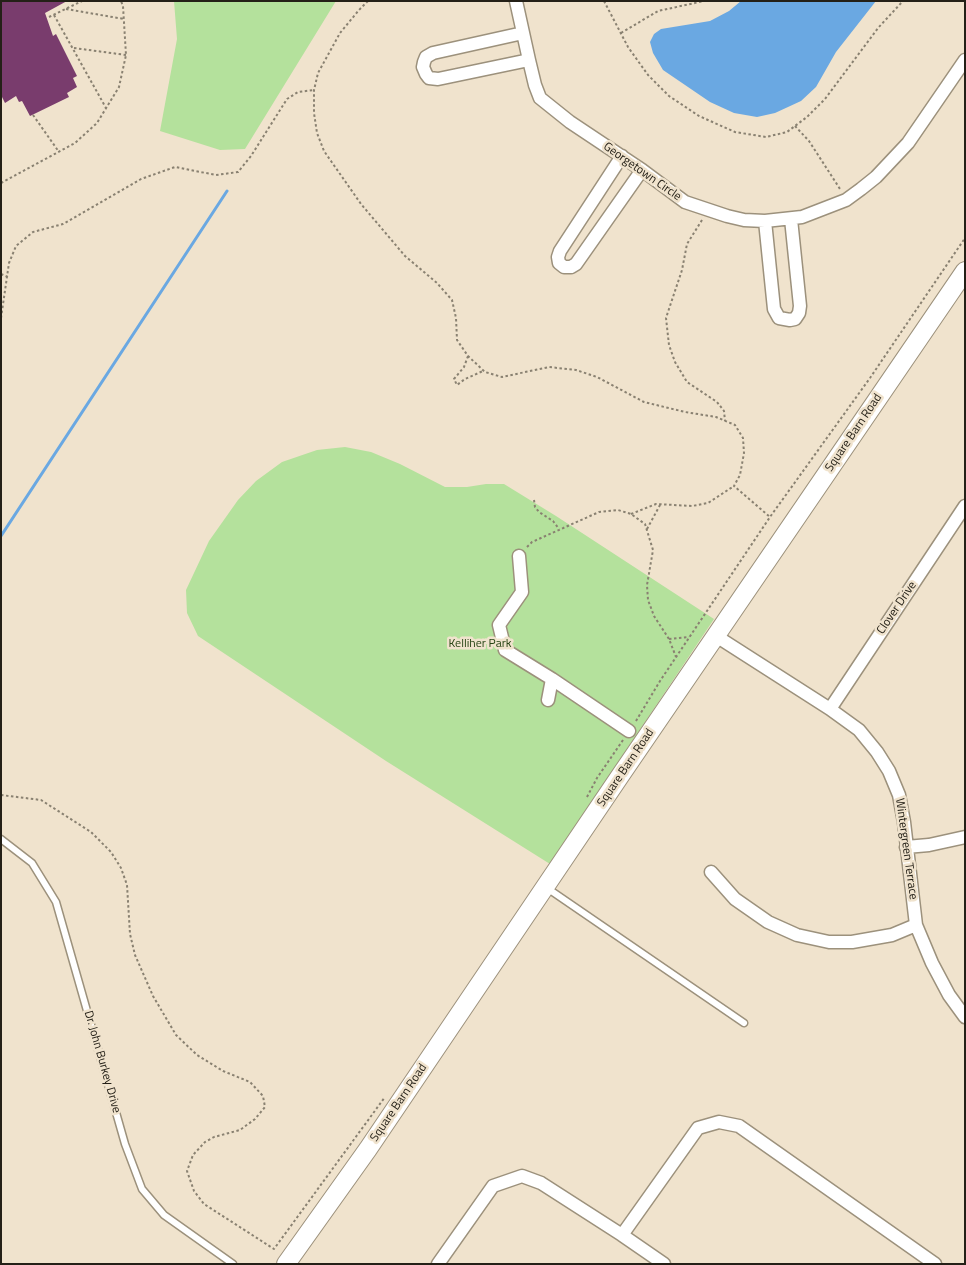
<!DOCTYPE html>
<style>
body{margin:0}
#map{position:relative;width:966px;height:1265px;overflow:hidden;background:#f0e3cd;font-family:"Titillium Web",sans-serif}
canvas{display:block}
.frame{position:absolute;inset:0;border:2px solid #242017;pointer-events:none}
</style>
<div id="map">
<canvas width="966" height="1265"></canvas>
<div class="frame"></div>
</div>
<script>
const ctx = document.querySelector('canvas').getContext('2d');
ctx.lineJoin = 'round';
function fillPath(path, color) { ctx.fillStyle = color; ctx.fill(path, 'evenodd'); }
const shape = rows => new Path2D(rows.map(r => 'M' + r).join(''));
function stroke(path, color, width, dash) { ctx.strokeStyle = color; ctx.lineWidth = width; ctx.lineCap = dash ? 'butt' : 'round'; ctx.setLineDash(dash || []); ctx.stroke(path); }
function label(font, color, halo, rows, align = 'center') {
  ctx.font = font + ' "Titillium Web",sans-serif'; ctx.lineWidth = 5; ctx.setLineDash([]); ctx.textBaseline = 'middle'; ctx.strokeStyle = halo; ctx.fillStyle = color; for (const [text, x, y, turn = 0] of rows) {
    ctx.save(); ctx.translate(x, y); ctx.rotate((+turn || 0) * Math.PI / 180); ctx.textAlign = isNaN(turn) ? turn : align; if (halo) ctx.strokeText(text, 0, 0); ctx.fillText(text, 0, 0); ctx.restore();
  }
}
const green = shape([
 [174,1,336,1,245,149,220,150,160,131,177,39],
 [345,447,371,452,400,464,445,487,467,487,486,484,504,484,556,516,714,619,550,864,386,761,198,636,187,613,186,590,209,541,238,500,256,481,282,462,317,450]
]);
const water = shape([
 [741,1,876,1,836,52,816,87,801,101,775,113,757,117,734,113,710,102,663,70,653,53,650,42,654,34,661,29,710,21,729,11]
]);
const stream = shape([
 [1,536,227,191]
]);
const building = shape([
 [1,1,67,1,45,13,53,36,56,34,77,76,73,78,77,87,67,93,69,97,30,116,22,101,19,102,16,96,5,103,1,95]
]);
const path = shape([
 [368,1,359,10,340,33,318,73,314,90,314,113,317,133,324,151,361,204,405,256,437,283,452,300,456,318,457,340,468,356,485,372,502,377,549,367,576,370,597,377,644,402,685,412,716,417,735,425,743,438,744,453,740,475,734,486,770,517],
 [604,1,628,47,648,75,669,96,699,116,735,132,766,137,787,132,807,117,825,99,878,28,903,1],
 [66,9,124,19],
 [54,15,106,108],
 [49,17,82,1],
 [621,33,658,11,704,1],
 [74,48,126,55],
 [33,115,59,152],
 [795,126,809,141,840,189],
 [1,183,75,143,97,123,119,87,126,55,123,6,121,1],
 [702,220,687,244,682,270,666,318,669,345,675,362,687,382,717,402,724,411,725,421],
 [1,274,8,277],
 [1,318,9,263,16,246,33,232,63,224,141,179,175,167,216,175,238,172,251,156,287,99,298,92,314,90],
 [468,356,464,367,454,379,457,385,465,379,483,371],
 [534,500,535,507,539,512,553,521,559,529],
 [631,514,656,504,692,506,708,503,734,486],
 [647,529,660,505],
 [527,547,532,542,599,512,618,510,631,514,645,524,653,550,647,585,648,600,654,616,669,639,676,657],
 [669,639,689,637],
 [636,721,660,681,770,517,870,378,965,238],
 [1,795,41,800,91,832,111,852,121,868,127,885,130,934,135,955,153,996,176,1035,197,1055,223,1071,250,1082,263,1096,265,1107,255,1119,240,1130,214,1137,205,1142,193,1155,187,1171,194,1191,204,1204,274,1249,385,1097],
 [587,797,597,778,623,740]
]);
const lane = shape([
 [1,839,32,863,56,902,125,1144,142,1189,164,1215,233,1264],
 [547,888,744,1023]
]);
const street = shape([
 [516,1,529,60,535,85,540,98,570,122,642,170,685,202,727,216,744,220,765,221,802,217,846,200,861,189,876,177,908,143,965,60],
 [523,33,433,53,426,57,424,62,423,67,426,74,429,78,438,79,529,60],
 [622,156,560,251,558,257,559,263,564,267,571,267,576,264,642,170],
 [765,221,774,309,779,318,790,320,795,319,799,313,800,306,791,219],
 [519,556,522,592,499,625,505,650,552,679,548,700],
 [716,636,830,709,859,730,877,752,889,771,899,795,904,822,916,925,932,963,949,995,965,1017],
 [552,679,629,731],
 [830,709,965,506],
 [906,847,929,845,965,837],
 [711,872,735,899,768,922,797,935,829,942,852,942,892,935,916,925],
 [622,1235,664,1264],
 [438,1264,493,1186,522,1176,541,1183,622,1235,698,1128,719,1122,739,1126,935,1264]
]);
const secondary = shape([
 [286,1264,368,1149,620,776,965,271]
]);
const streetNames = [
 ["Georgetown Circle",642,172,35],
 ["Square Barn Road",854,433,-56],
 ["Clover Drive",897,608,-56],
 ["Square Barn Road",626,768,-56],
 ["Wintergreen Terrace",906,849,82],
 ["Dr. John Burkey Drive",102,1062,74],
 ["Square Barn Road",399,1103,-56]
];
const parkNames = [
 ["Kelliher Park",480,644]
];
fillPath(green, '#b4e19c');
fillPath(water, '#6aa8e2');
stroke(stream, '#6aa8e2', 3);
fillPath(building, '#793c6d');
stroke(lane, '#9c917c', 9);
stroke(street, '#9c917c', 15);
stroke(secondary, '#9c917c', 20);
stroke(path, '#898171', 2, [2.5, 2.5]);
stroke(lane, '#fff', 6);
stroke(street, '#fff', 12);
stroke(secondary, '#fff', 18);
label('12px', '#242017', '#f0e3cd', streetNames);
label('12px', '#274414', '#f0e3cd', parkNames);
</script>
